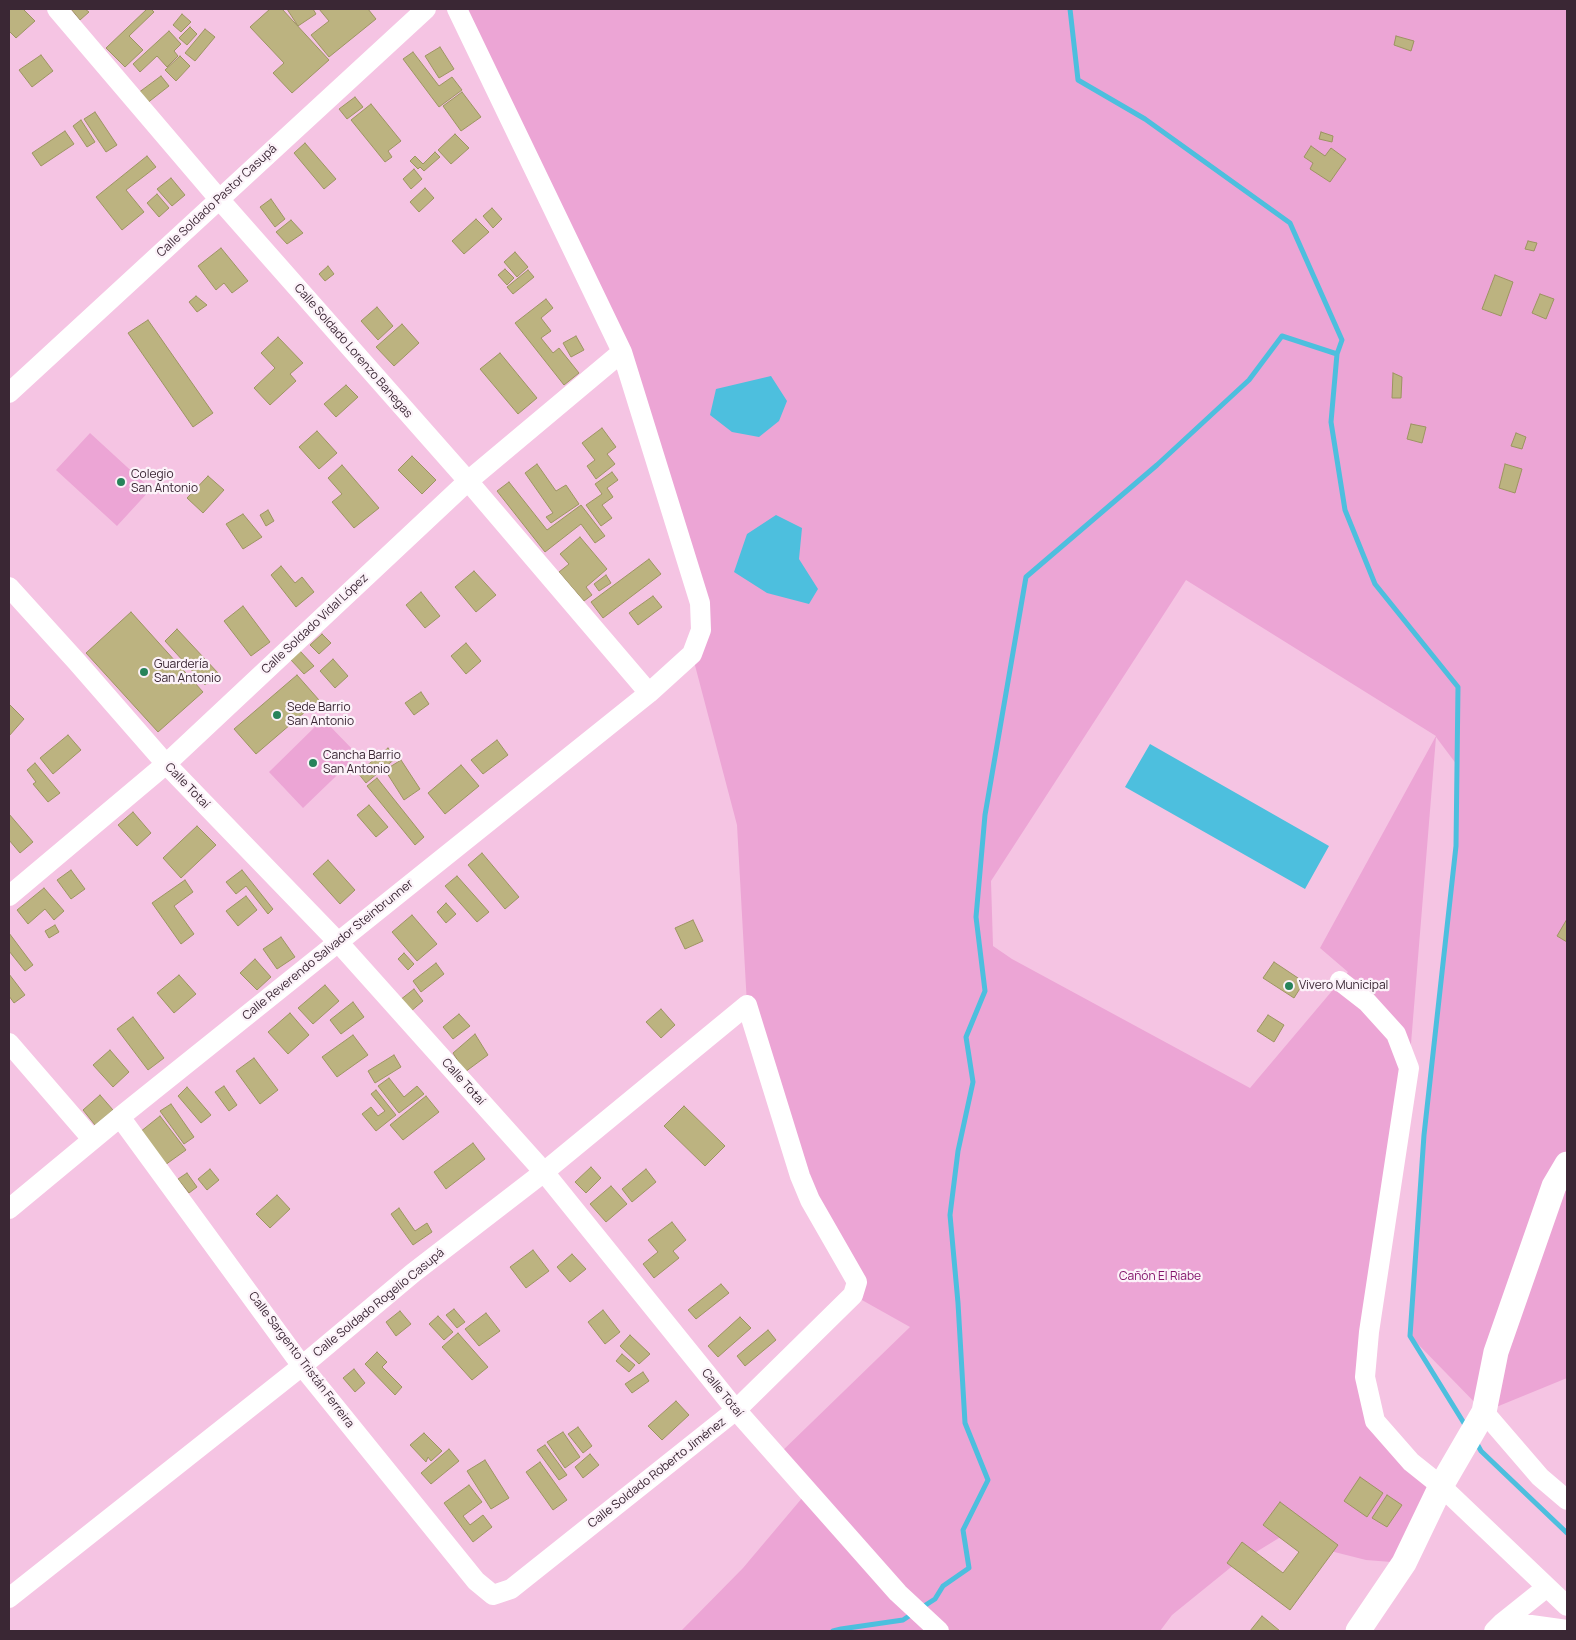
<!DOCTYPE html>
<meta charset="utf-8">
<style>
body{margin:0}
#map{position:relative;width:1576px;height:1640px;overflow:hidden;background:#f5c4e3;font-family:Manrope,sans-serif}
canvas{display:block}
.frame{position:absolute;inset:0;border:10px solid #3a2734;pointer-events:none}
</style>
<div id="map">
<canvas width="1576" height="1640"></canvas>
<div class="frame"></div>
</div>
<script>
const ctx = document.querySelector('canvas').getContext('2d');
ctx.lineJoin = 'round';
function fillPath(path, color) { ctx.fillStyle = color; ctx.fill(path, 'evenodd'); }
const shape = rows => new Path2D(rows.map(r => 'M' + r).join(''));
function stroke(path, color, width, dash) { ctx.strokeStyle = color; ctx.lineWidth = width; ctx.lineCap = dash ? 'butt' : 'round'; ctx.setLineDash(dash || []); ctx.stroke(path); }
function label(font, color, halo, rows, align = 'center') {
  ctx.font = font + ' Manrope,sans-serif'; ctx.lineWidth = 4.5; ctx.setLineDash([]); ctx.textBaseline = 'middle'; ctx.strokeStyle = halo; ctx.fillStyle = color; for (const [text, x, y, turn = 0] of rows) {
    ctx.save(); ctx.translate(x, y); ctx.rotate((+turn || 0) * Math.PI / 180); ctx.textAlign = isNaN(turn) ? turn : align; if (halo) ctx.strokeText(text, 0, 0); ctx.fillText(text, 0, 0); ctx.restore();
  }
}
const green = shape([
 [457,9,1567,9,1567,1378,1484,1412,1410,1336,1424,1135,1456,846,1457,765,1436,737,1409,1068,1369,1332,1375,1421,1441,1486,1404,1563,1366,1560,1279,1538,1230,1568,1172,1615,1160,1631,681,1631,743,1568,808,1491,777,1456,910,1327,853,1295,810,1200,747,1005,737,825,692,654,701,630,622,352],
 [1186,580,1436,736,1320,948,1348,972,1250,1088,1012,959,993,946,991,881],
 [90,433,151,489,117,526,56,470],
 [323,719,358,755,303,808,269,772]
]);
const water = shape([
 [771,376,787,401,779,421,759,437,732,432,710,415,716,389],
 [776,515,802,528,799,559,818,589,809,604,767,593,734,572,747,534],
 [1150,744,1329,846,1305,889,1125,787]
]);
const stream = shape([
 [1070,9,1078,80,1145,119,1290,223,1342,340,1337,354,1331,422,1345,510,1375,584,1458,687,1456,846,1424,1135,1410,1336,1467,1428],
 [1476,1442,1481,1451,1567,1533],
 [921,1608,935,1599,943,1586,969,1568,963,1530,988,1480,965,1423,958,1303,950,1215,958,1151,973,1082,966,1037,985,991,976,917,985,815,1026,577,1157,465,1249,380,1282,336,1337,354],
 [833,1631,841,1629,903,1620,912,1614]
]);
const building = shape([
 [9,9,23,9,35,21,16,38,9,31,9,9],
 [71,9,85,9,89,12,80,20,71,9],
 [147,9,151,9,154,12,129,36,143,50,125,67,106,48,147,9],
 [270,9,282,9,329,60,292,93,273,73,284,63,250,27,270,9],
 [287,9,313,9,316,14,298,26,287,9],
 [319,9,368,9,376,19,329,57,311,35,329,21,319,9],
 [182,14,191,22,181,32,173,25,182,14],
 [190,27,197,34,187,45,179,38,190,27],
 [205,29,215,37,195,61,185,53,205,29],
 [169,31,181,44,174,51,178,56,167,67,157,56,140,72,133,64,169,31],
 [1396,36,1414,41,1411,51,1394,45,1396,36],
 [440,47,454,69,439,78,425,56,440,47],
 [413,52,439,86,452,77,462,90,439,107,403,59,413,52],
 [41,55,53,71,32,87,19,70,41,55],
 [180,56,190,66,176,81,165,70,180,56],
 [161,76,169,86,146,104,138,93,161,76],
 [462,92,481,117,461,131,443,106,462,92],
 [355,97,363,107,347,119,339,109,355,97],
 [371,104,401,141,388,151,392,157,385,162,351,120,371,104],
 [95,112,117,145,106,152,84,119,95,112],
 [81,120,95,142,87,147,73,126,81,120],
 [65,131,74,144,41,166,32,153,65,131],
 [1321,132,1333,136,1332,142,1319,139,1321,132],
 [455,134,469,148,451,164,438,150,455,134],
 [305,143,336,179,324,189,294,153,305,143],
 [1311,146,1325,156,1331,148,1346,159,1330,182,1310,169,1313,163,1304,157,1311,146],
 [435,152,440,157,424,171,420,167,418,169,410,161,415,156,423,164,435,152],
 [147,156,156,167,126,190,144,212,122,230,96,197,147,156],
 [414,169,422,179,411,189,403,179,414,169],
 [171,178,185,195,172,206,157,189,171,178],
 [425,188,434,198,419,212,410,202,425,188],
 [157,194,169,208,159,217,147,203,157,194],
 [271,199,285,219,275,227,260,207,271,199],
 [492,208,502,219,493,228,483,216,492,208],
 [476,219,489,232,464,254,452,241,476,219],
 [291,220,303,233,287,244,276,232,291,220],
 [1528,241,1537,243,1534,251,1525,249,1528,241],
 [221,248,248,281,232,293,224,283,216,290,198,266,221,248],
 [515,252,528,267,517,277,504,262,515,252],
 [328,266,334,274,325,281,319,274,328,266],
 [505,269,514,278,507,285,498,275,505,269],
 [528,270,534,277,513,294,507,287,528,270],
 [1495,275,1513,282,1501,316,1482,309,1495,275],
 [1540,294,1554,299,1546,319,1532,313,1540,294],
 [196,296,207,305,197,312,189,302,196,296],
 [546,299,553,308,541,318,551,331,541,338,553,353,559,348,579,373,564,385,515,323,546,299],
 [377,307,393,326,378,340,361,321,377,307],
 [148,320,213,413,193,427,128,333,148,320],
 [402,324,419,343,394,366,376,347,402,324],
 [576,336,584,350,571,357,563,343,576,336],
 [278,337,303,363,290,374,296,381,270,405,254,388,275,368,261,353,278,337],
 [500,353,537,398,518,414,480,369,500,353],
 [1393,373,1402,377,1401,398,1392,398,1393,373],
 [346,385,358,397,336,417,324,404,346,385],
 [1411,424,1426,427,1422,443,1407,439,1411,424],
 [602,428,616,447,607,454,615,464,596,479,587,466,595,460,582,443,602,428],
 [317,431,337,453,319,469,299,447,317,431],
 [1516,433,1526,437,1522,449,1511,446,1516,433],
 [412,456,436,480,422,494,398,470,412,456],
 [537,464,556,491,566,485,579,504,551,523,546,517,553,513,525,473,537,464],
 [1505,464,1522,469,1515,493,1499,488,1505,464],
 [342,465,379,508,354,528,332,502,342,494,328,478,342,465],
 [612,472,618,480,607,488,613,497,602,505,612,518,601,526,586,505,602,494,595,484,612,472],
 [208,476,224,490,203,513,187,498,208,476],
 [509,482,547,530,581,505,605,536,595,543,581,524,545,552,497,491,509,482],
 [268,510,274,521,266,526,260,515,268,510],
 [243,514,262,537,243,549,226,524,243,514],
 [580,537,607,569,586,587,592,595,584,601,559,572,569,564,560,554,580,537],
 [649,559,661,574,603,618,591,602,649,559],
 [281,566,295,583,302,577,314,592,296,607,271,575,281,566],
 [474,571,496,595,476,612,455,587,474,571],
 [606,575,611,583,599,591,594,584,606,575],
 [421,592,440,616,425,628,406,605,421,592],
 [653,596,662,607,638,625,629,613,653,596],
 [243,606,270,642,251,656,224,621,243,606],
 [131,612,203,692,158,732,86,653,131,612],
 [177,629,218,673,205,685,165,641,177,629],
 [322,634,331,643,319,654,310,645,322,634],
 [466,643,481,661,466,674,451,656,466,643],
 [300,651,314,666,304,674,291,660,300,651],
 [333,659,348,676,335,688,320,671,333,659],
 [297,675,319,700,256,754,234,729,297,675],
 [421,692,429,704,414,715,405,703,421,692],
 [9,704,24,719,9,736,9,704],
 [68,735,81,750,53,774,40,758,68,735],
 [497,740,508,755,483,774,471,760,497,740],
 [388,748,396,758,366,783,358,773,388,748],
 [401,760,420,789,404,800,385,770,401,760],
 [35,763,60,793,48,802,33,784,36,782,27,770,35,763],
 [461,765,479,786,445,814,428,793,461,765],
 [377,778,424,837,415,845,367,786,377,778],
 [369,805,388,827,376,837,357,815,369,805],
 [133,812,151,833,137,846,118,825,133,812],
 [9,814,33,842,20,853,9,840,9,814],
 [197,826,216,845,181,878,163,858,197,826],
 [482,853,519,897,505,909,468,865,482,853],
 [328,860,355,890,340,904,313,874,328,860],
 [71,870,85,889,71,899,57,880,71,870],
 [242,870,273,909,268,914,246,886,236,894,226,882,242,870],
 [457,876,489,912,477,922,445,886,457,876],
 [185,880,193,892,174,906,194,934,181,944,152,903,185,880],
 [44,888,64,911,54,920,45,909,28,924,17,910,44,888],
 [246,896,257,910,238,926,226,911,246,896],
 [446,903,456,914,446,923,437,912,446,903],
 [412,915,437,944,417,961,392,932,412,915],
 [1567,919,1567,942,1557,936,1567,919],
 [693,920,703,941,685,949,675,928,693,920],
 [55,925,59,932,49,938,45,931,55,925],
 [9,933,33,965,25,971,9,951,9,933],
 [281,937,295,957,277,969,263,949,281,937],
 [404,953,414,964,408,970,398,959,404,953],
 [255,959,271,977,257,990,240,973,255,959],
 [1274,962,1304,982,1294,998,1263,978,1274,962],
 [436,963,444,974,421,992,413,981,436,963],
 [9,974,25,995,14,1003,9,996,9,974],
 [179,975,196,994,174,1013,157,993,179,975],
 [325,985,339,1001,313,1024,298,1008,325,985],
 [414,989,423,1001,410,1012,400,1000,414,989],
 [353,1002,364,1017,341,1034,330,1020,353,1002],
 [661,1009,675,1025,661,1038,646,1022,661,1009],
 [290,1013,309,1035,288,1054,268,1032,290,1013],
 [459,1014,470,1026,453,1039,443,1027,459,1014],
 [1268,1015,1284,1025,1274,1042,1257,1031,1268,1015],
 [133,1017,164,1058,148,1070,117,1029,133,1017],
 [475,1034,488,1055,465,1072,453,1053,475,1034],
 [353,1035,368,1055,337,1077,322,1057,353,1035],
 [110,1050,129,1072,113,1087,93,1065,110,1050],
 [394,1055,401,1067,375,1083,368,1071,394,1055],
 [254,1058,278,1090,260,1104,236,1071,254,1058],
 [389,1078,404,1097,417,1086,424,1094,399,1113,378,1086,389,1078],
 [224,1086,237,1105,229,1111,215,1092,224,1086],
 [187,1087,211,1115,201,1123,178,1096,187,1087],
 [376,1090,396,1115,376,1131,362,1114,371,1107,378,1116,385,1111,371,1094,376,1090],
 [100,1095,113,1110,95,1125,83,1110,100,1095],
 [426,1096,439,1112,403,1140,390,1125,426,1096],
 [171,1104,194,1137,184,1144,160,1111,171,1104],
 [684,1106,725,1146,705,1166,664,1126,684,1106],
 [160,1116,186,1150,165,1165,140,1132,160,1116],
 [473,1143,485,1159,446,1189,434,1172,473,1143],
 [591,1167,601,1178,586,1193,575,1182,591,1167],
 [210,1169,219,1180,207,1190,198,1179,210,1169],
 [646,1169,656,1182,632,1202,622,1189,646,1169],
 [187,1173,197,1187,189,1193,178,1179,187,1173],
 [611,1186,627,1204,606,1222,590,1204,611,1186],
 [277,1195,290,1209,270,1228,256,1214,277,1195],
 [399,1208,415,1231,427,1223,432,1232,413,1245,391,1214,399,1208],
 [672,1222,686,1240,673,1251,679,1258,654,1278,643,1264,658,1252,648,1240,672,1222],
 [533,1250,549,1271,526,1288,510,1267,533,1250],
 [572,1254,586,1269,570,1282,557,1267,572,1254],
 [721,1284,729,1293,696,1319,688,1310,721,1284],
 [454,1309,465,1322,457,1328,446,1315,454,1309],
 [603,1310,620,1332,605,1344,588,1322,603,1310],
 [400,1311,411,1324,396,1336,386,1322,400,1311],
 [486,1313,500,1331,479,1346,465,1329,486,1313],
 [438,1316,453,1332,444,1340,429,1324,438,1316],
 [740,1317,751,1328,718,1357,708,1346,740,1317],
 [768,1330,776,1340,745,1366,737,1356,768,1330],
 [458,1333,488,1367,472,1380,442,1347,458,1333],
 [630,1335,650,1354,639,1364,620,1346,630,1335],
 [377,1352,387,1362,382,1367,402,1387,395,1395,365,1364,377,1352],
 [622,1354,635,1365,629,1372,616,1361,622,1354],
 [354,1369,365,1383,355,1392,343,1378,354,1369],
 [643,1372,649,1381,632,1393,625,1384,643,1372],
 [676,1401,689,1415,662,1440,648,1426,676,1401],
 [578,1427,592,1446,583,1453,568,1434,578,1427],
 [563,1432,580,1457,565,1468,547,1442,563,1432],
 [424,1433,442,1451,431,1461,428,1457,426,1462,410,1445,424,1433],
 [545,1445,567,1475,559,1480,537,1450,545,1445],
 [449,1449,459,1461,431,1484,421,1473,449,1449],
 [590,1454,599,1465,583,1478,575,1467,590,1454],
 [485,1460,509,1498,491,1509,467,1471,485,1460],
 [540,1462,567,1500,553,1510,526,1472,540,1462],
 [1360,1477,1383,1493,1367,1517,1344,1501,1360,1477],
 [469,1485,482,1502,463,1516,470,1525,483,1515,492,1527,473,1542,444,1503,469,1485],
 [1387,1495,1402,1505,1387,1527,1372,1518,1387,1495],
 [1280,1502,1338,1545,1290,1610,1227,1563,1242,1542,1283,1573,1299,1552,1263,1525,1280,1502],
 [1262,1616,1280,1631,1250,1631,1262,1616]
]);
const minor = shape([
 [57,9,219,199,468,481,649,693],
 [9,393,426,9],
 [9,587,77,662,166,764,338,942,544,1172,736,1410,898,1593,939,1631],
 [9,896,166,764,468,481,622,352],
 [1340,981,1367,1002,1396,1034,1409,1068,1369,1332,1365,1377,1375,1421,1411,1462,1441,1486,1567,1606],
 [9,1043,92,1139],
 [9,1209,120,1117,649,693,692,654,701,630,700,603,622,352,457,9],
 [1484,1412,1540,1477,1567,1500],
 [9,1598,302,1366,413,1273,544,1172,747,1005,800,1176,810,1200,857,1282,853,1295,736,1410,511,1589,493,1595,476,1581,302,1366,120,1117],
 [1502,1623,1531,1625,1567,1630],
 [1494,1631,1502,1623,1547,1587]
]);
const major = shape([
 [1358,1631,1404,1563,1441,1486,1484,1412,1496,1352,1554,1186,1567,1164]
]);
const markers = [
 [121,482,5,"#27835a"],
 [144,672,5,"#27835a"],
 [277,715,5,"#27835a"],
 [313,763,5,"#27835a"],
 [1289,986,5,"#27835a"]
];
const streetNames = [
 ["Calle Soldado Pastor Casupá",217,201,-43],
 ["Calle Soldado Lorenzo Banegas",353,351,49],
 ["Calle Soldado Vidal López",315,624,-43],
 ["Calle Totaí",187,786,46],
 ["Calle Reverendo Salvador Steinbrunner",328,950,-39],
 ["Calle Totaí",463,1082,48],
 ["Calle Soldado Rogelio Casupá",379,1303,-39],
 ["Calle Sargento Tristán Ferreira",301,1360,53],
 ["Calle Totaí",722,1393,51],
 ["Calle Soldado Roberto Jiménez",657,1473,-38]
];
const poiNames = [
 ["Colegio",131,475],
 ["San Antonio",131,489],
 ["Guardería",154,665],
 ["San Antonio",154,679],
 ["Sede Barrio",287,708],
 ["San Antonio",287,722],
 ["Cancha Barrio",323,756],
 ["San Antonio",323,770],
 ["Vivero Municipal",1299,986]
];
const parkNames = [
 ["Cañón El Riabe",1160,1277]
];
fillPath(green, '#eca5d5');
fillPath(water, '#4dbfde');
stroke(stream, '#4dbfde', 5);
fillPath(building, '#bcb380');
stroke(building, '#9d9462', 1);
stroke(minor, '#fff', 20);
stroke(major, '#fff', 25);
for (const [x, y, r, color] of markers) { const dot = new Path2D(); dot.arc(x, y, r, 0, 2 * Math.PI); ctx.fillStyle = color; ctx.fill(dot); stroke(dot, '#fcf2f9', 2); }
label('12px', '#3a2734', '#fcf2f9', streetNames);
label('12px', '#3a2734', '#fcf2f9', poiNames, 'left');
label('12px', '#83136a', '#fcf2f9', parkNames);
</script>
